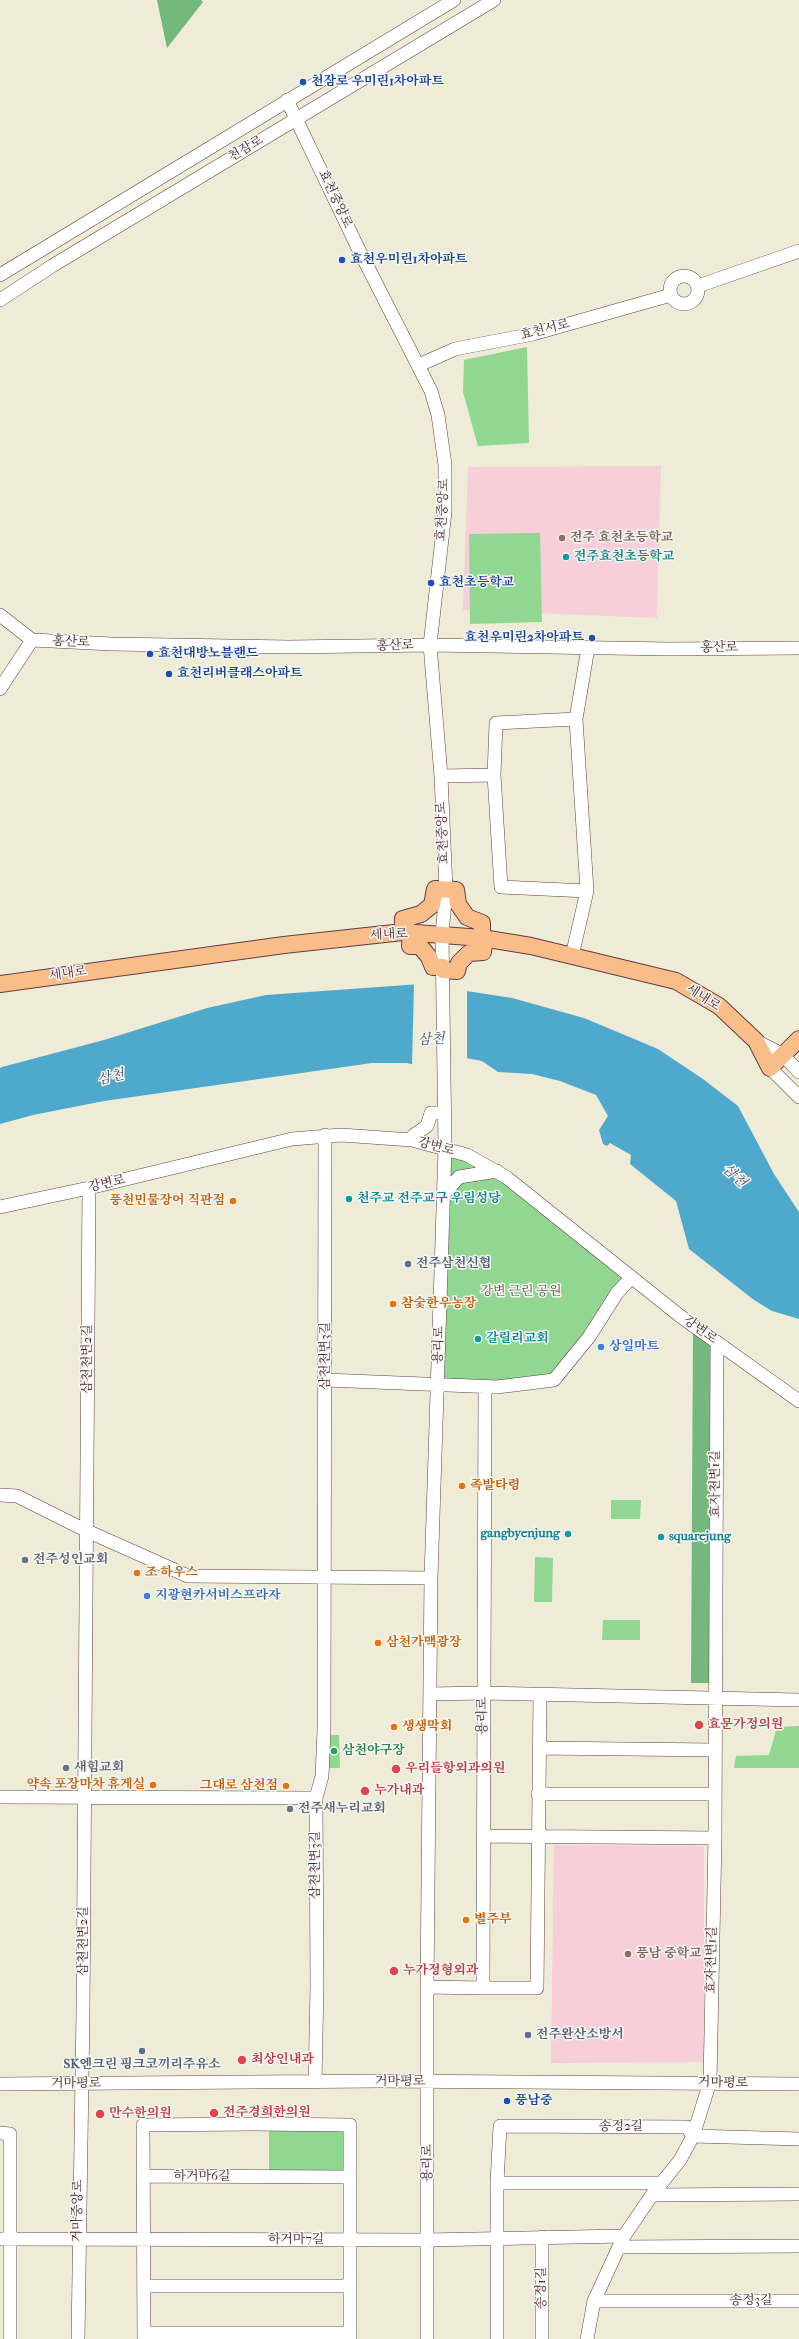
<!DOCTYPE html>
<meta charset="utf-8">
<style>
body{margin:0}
canvas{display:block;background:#eeebd6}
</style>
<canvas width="799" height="2339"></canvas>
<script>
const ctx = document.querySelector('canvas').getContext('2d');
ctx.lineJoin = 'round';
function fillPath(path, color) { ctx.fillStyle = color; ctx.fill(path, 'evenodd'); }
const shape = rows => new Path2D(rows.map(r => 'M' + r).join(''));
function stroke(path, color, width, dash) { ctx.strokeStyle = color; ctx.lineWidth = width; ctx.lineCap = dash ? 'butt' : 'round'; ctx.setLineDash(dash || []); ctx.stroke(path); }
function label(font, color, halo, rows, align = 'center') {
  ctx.font = font + ' "IM FELL French Canon","Noto Serif KR",serif'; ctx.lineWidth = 3; ctx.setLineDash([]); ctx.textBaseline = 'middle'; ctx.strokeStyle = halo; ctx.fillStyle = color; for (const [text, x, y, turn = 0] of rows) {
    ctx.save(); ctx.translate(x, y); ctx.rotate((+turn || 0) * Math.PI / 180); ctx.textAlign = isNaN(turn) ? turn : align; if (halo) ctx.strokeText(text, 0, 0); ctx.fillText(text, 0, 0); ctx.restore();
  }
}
const built = shape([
 [661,466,657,618,463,610,468,467],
 [554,1845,704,1846,704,2062,551,2063]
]);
const green = shape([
 [527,347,529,443,478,446,463,392,464,360],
 [540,533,542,622,470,624,469,534],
 [445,1148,467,1155,631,1278,554,1380,438,1385],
 [611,1500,641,1500,640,1519,611,1519],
 [535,1557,553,1558,552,1602,534,1602],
 [603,1620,640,1620,640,1640,602,1640],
 [799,1726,799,1768,734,1768,736,1756,769,1755,777,1727],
 [328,1735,339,1735,340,1768,329,1768],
 [269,2129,341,2129,348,2135,344,2174,269,2175]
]);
const forest = shape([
 [157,0,201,0,203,2,167,48],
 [693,1333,710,1345,709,1683,691,1683]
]);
const water = shape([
 [421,984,512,998,584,1018,658,1049,703,1079,738,1106,774,1174,799,1212,799,1319,772,1311,754,1300,689,1249,676,1201,630,1164,631,1155,610,1143,607,1146,603,1144,599,1130,608,1116,596,1095,560,1081,532,1074,498,1072,482,1061,466,1058,443,1072,407,1063,372,1063,104,1101,33,1115,0,1124,0,1068,2,1067,104,1040,207,1008,266,995]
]);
const pier = shape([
 [421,982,467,989,467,1060,444,1073,412,1066,414,983]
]);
const minor = shape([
 [287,100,357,246,431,391,438,415,445,465,445,512,430,645,441,776,446,889,442,935,445,1148,431,1578,427,1987,427,2339],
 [0,275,454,0],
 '670 290a14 14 0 1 1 28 0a14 14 0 1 1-28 0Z',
 [698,286,799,251],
 [0,300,52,266,494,0],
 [419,365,455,349,533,334,671,295],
 [0,615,32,640,112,644,289,647,430,645,669,649,799,648],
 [0,689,32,640],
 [576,719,496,723,494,775,501,887,587,891],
 [441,776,494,775],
 [572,956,587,891,576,719,588,648],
 [756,1041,782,1054,799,1072],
 [770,1068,799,1097],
 [412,1140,414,1135,427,1126,431,1113,443,1113],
 [443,1195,459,1177,497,1171],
 [0,1207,89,1188,292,1139,341,1135,412,1140,467,1155,506,1177,680,1316,799,1401],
 [326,1380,497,1387,554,1380,589,1337,617,1293,631,1278],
 [0,1495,17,1496,87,1531,188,1576,431,1578],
 [430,1694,483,1693,799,1700],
 [539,1748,715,1750],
 [538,1794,715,1794],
 [0,1797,316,1798],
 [483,1836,715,1838],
 [427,1987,483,1988,485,1387],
 [483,1988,537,1988,540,1694],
 [315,2082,317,1987,316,1798,322,1776,324,1731,325,1135],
 [0,2084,378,2081,799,2084],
 [0,2133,10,2134,10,2339],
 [143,2176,350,2177],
 [497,2183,660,2183],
 [652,2195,799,2194],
 [0,2239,427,2240,624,2236],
 [619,2247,799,2246],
 [144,2286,350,2286],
 [594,2301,799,2301],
 [144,2333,350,2333],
 [78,2339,83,2011,89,1188],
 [144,2339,143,2125,254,2124,350,2125,350,2339],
 [497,2339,497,2183,500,2126,687,2127,693,2136,799,2139],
 [542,2339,542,2237],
 [587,2339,594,2301,624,2236,652,2195,680,2160,693,2136,710,2082,715,1838,717,1342]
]);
const major = shape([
 [403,932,403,919,421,914,432,905,435,889,456,890,458,904,467,917,482,923,482,938],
 [411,933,410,946,420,946,429,957,433,967,443,967],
 [443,970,457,971,459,963,469,953,483,952,485,939],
 [0,984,284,945,403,932,482,938,531,946,676,981,719,1006,756,1041,770,1068,799,1039]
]);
const markers = [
 [303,82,4,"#1a4fb4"],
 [342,260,4,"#1a4fb4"],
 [562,538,4,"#8d6e63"],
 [566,557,4,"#0f9aa8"],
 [431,583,4,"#1a4fb4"],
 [592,638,4,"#1a4fb4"],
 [150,654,4,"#1a4fb4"],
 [169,674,4,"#1a4fb4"],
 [349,1199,4,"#0f9aa8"],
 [233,1201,4,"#e8710a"],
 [408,1264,4,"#5c6f8a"],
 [393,1304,4,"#e8710a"],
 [478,1339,4,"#0f9aa8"],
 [601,1347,4,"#3f7fe0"],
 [462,1486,4,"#e8710a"],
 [568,1534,4,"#0f9aa8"],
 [661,1537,4,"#0f9aa8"],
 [25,1560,4,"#6b7280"],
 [137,1573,4,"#e8710a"],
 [147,1596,4,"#3f7fe0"],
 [378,1643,4,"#e8710a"],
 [699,1725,5,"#e0444e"],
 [394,1727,4,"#e8710a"],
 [334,1751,4,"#2e9e5b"],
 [66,1768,4,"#6b7280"],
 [396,1769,5,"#e0444e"],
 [153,1785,4,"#e8710a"],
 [286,1786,4,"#e8710a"],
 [365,1791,5,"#e0444e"],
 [290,1809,4,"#6b7280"],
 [466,1920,4,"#e8710a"],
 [628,1954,4,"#8d6e63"],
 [394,1971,5,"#e0444e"],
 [528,2035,4,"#5c6f8a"],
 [142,2051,4,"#5c6f8a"],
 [242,2060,5,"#e0444e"],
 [507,2101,4,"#1a4fb4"],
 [214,2113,5,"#e0444e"],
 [100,2114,5,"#e0444e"]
];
const transitNames = [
 ["천잠로 우미린1차아파트",311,82],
 ["효천우미린1차아파트",350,260],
 ["효천초등학교",439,583],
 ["효천우미린2차아파트",584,638,"right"],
 ["효천대방노블랜드",158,654],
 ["효천리버클래스아파트",177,674],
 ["풍남중",515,2101]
];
const streetNames = [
 ["천잠로",246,149,-31],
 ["효천중앙로",335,199,65],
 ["효천서로",545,330,-14],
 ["효천중앙로",443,510,-87],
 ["홍산로",71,642,3],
 ["홍산로",395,646,-1],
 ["홍산로",719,648],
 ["효천중앙로",443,833,-93],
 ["세내로",389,935,-3],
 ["세내로",68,974,-8],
 ["세내로",703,998,33],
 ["강변로",436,1147,15],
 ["강변로",107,1184,-13],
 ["강변로",700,1330,36],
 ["용리로",439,1345,-88],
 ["삼천천변3길",326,1356,-90],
 ["삼천천변2길",88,1359,-90],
 ["효자천변1길",716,1484,-90],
 ["용리로",483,1716,-90],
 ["삼천천변3길",316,1865,-90],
 ["삼천천변2길",84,1941,-90],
 ["효자천변1길",712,1960,-89],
 ["거마평로",400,2082],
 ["거마평로",723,2083,1],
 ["거마평로",76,2084],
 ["송정2길",621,2127],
 ["용리로",428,2163,-90],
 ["하거마6길",202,2177],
 ["거마중앙로",78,2211,-89],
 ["하거마7길",296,2240],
 ["송정1길",542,2288,-90],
 ["송정3길",751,2301]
];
const educationNames = [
 ["전주 효천초등학교",570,538],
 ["풍남 중학교",636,1954]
];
const cultureNames = [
 ["전주효천초등학교",574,557],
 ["천주교 전주교구 우림성당",357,1199],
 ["갈릴리교회",486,1339],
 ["gangbyenjung",560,1534,"right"],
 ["squarejung",669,1537]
];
const foodNames = [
 ["풍천민물장어 직판점",225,1201,"right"],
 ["참숯한우농장",401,1304],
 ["족발타령",470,1486],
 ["조 하우스",145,1573],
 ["삼천가맥광장",386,1643],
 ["생생막회",402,1727],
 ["약속 포장마차 휴게실",145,1785,"right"],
 ["그대로 삼천점",278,1786,"right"],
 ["별주부",474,1920]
];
const serviceNames = [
 ["전주삼천신협",416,1264],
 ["전주완산소방서",536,2035],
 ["SK엔크린 핑크코끼리주유소",142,2065,"center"]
];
const parkNames = [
 ["강변 근린 공원",521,1292]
];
const shopNames = [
 ["상일마트",609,1347],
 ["지광현카서비스프라자",155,1596]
];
const worshipNames = [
 ["전주성인교회",33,1560],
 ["새힘교회",74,1768],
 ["전주새누리교회",298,1809]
];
const healthNames = [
 ["효문가정의원",708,1725],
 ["우리들항외과의원",405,1769],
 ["누가내과",374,1791],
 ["누가정형외과",403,1971],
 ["최상인내과",251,2060],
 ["전주경희한의원",223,2113],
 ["만수한의원",109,2114]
];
const leisureNames = [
 ["삼천야구장",342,1751]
];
const waterNames = [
 ["삼천",431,1040,-3],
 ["삼천",111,1078,-13],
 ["삼천",734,1176,43]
];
fillPath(built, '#f6cfd8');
fillPath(green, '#91d791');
fillPath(forest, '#74b87b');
fillPath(water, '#4fa9cc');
fillPath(pier, '#eeebd6');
stroke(minor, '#633e45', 14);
stroke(major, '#633e45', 18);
stroke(minor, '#fff', 13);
stroke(major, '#f8bd89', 16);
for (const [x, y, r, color] of markers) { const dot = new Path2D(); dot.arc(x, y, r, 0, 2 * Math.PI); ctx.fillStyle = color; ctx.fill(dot); stroke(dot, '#f6f6f2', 1.5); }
label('bold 13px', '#164399', '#f6f6f2', transitNames, 'left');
label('13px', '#4a1f2b', '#f6f6f2', streetNames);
label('bold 13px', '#785e54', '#f6f6f2', educationNames, 'left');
label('bold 13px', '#0d838f', '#f6f6f2', cultureNames, 'left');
label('bold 13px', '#c56008', '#f6f6f2', foodNames, 'left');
label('bold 13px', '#4e5e75', '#f6f6f2', serviceNames, 'left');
label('13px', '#5f564a', '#f6f6f2', parkNames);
label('bold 13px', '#366cbe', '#f6f6f2', shopNames, 'left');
label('bold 13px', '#5b616d', '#f6f6f2', worshipNames, 'left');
label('bold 13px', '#be3a42', '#f6f6f2', healthNames, 'left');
label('bold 13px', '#27864d', '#f6f6f2', leisureNames, 'left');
label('italic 14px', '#4c566b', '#f6f6f2', waterNames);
</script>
